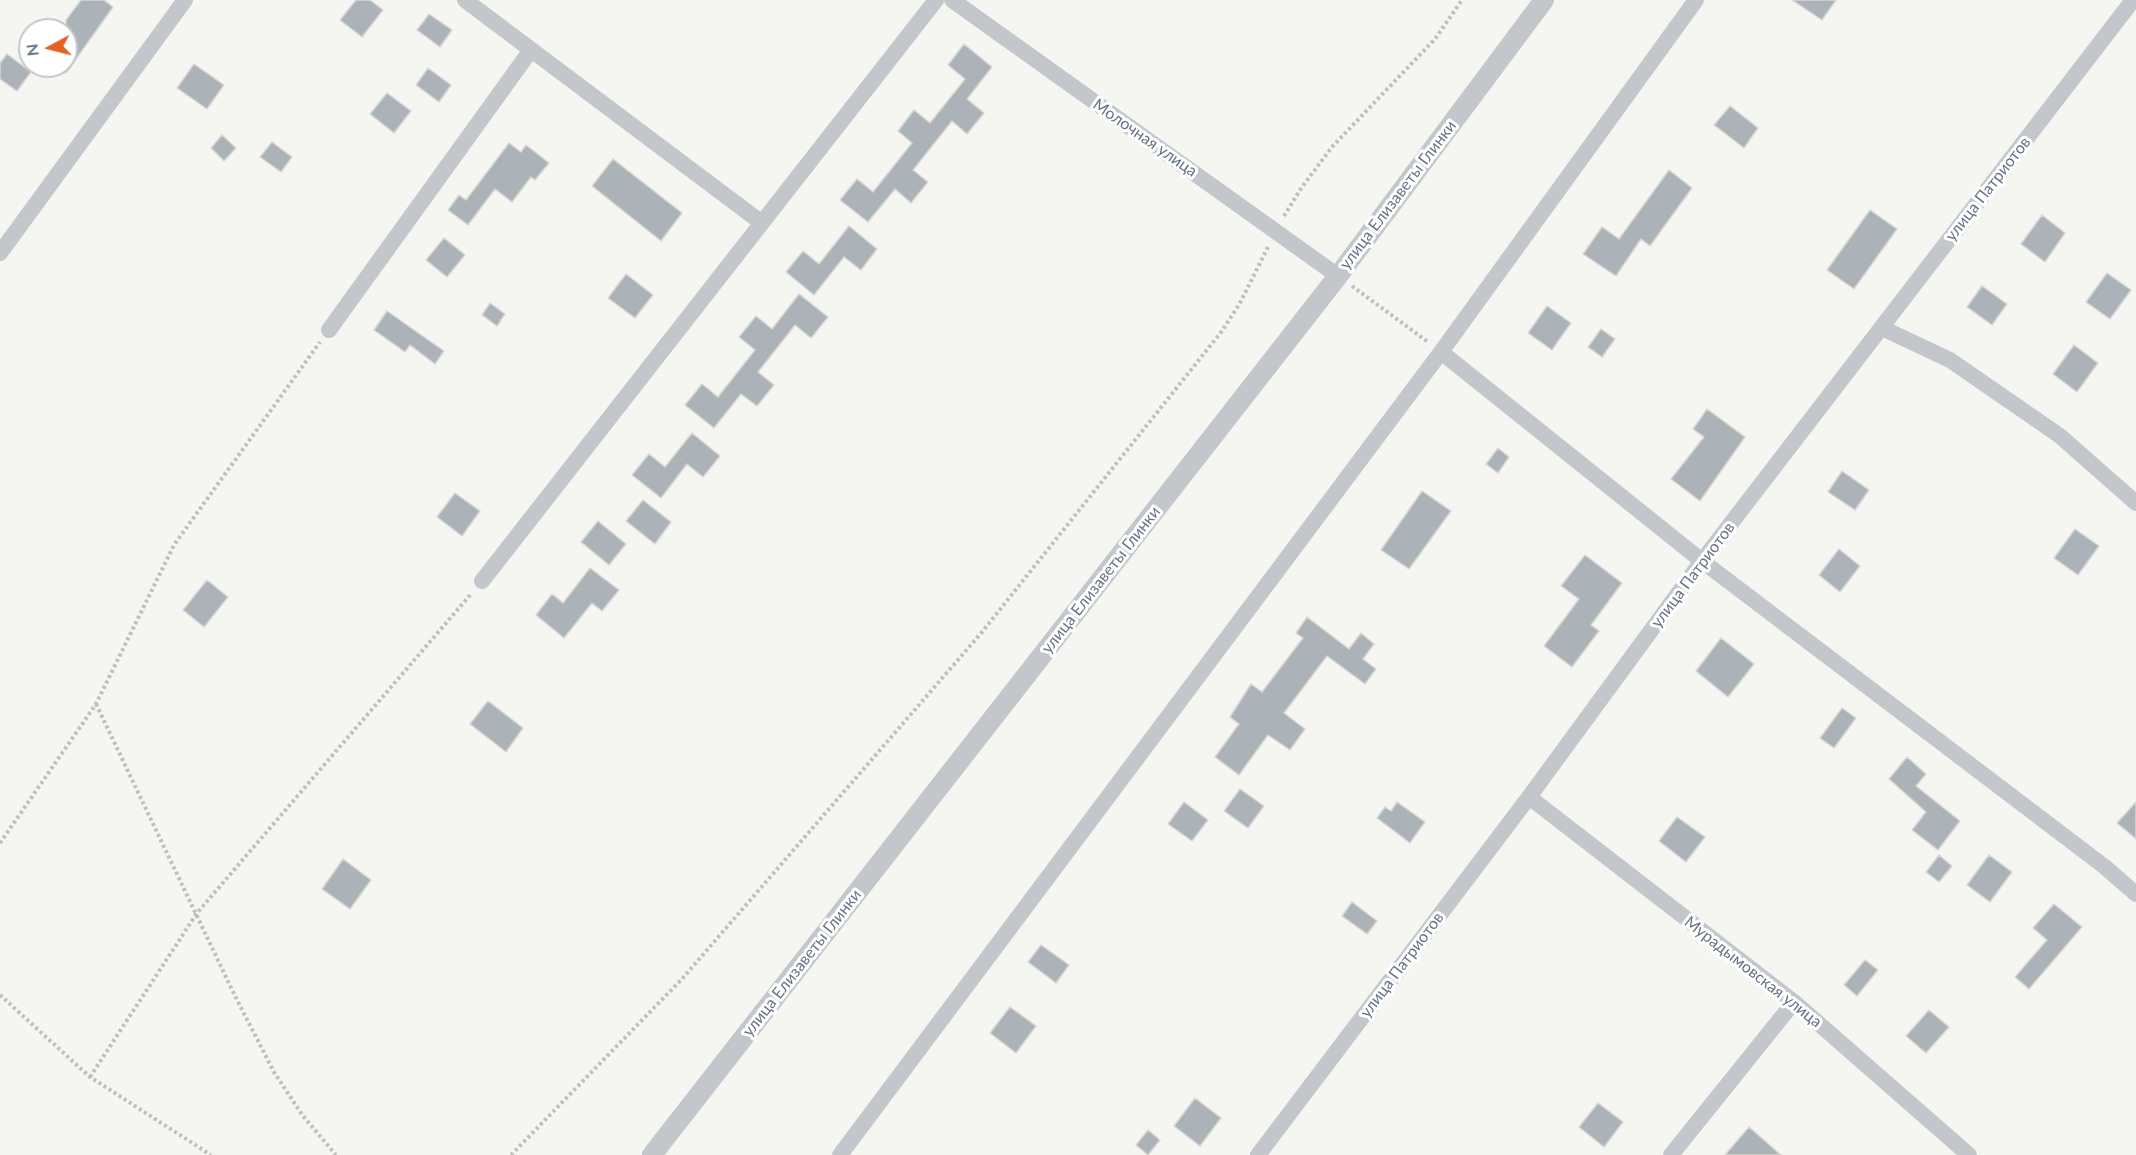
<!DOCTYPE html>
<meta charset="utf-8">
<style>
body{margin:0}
#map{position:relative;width:2136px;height:1155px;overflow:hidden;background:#f5f6f2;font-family:Lato,sans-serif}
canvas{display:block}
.north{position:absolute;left:18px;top:18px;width:60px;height:60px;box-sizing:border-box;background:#fff;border:2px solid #c1c7cd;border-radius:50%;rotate:263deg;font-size:16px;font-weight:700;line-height:24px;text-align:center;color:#647383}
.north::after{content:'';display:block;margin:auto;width:21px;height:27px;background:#e46024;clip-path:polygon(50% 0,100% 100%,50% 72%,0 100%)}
</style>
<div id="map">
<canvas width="2136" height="1155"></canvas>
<div class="north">N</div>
</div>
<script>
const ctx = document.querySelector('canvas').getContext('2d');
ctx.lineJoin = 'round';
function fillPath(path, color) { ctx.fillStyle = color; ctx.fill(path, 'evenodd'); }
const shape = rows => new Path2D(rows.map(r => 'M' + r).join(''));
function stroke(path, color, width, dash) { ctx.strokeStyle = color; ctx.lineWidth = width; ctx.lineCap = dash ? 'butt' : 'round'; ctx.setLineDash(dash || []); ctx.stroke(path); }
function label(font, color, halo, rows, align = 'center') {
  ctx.font = font + ' Lato,sans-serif'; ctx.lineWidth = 6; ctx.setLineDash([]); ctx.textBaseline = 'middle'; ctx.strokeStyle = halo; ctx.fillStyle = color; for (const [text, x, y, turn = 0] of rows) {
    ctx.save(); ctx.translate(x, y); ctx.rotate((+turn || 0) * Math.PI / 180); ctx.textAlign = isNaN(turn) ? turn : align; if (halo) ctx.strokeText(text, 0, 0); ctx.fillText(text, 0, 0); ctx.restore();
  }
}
const building = shape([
 [81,0,104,0,113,7,66,73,66,20,81,0],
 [356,0,370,0,383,10,362,37,340,20,356,0],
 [1792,0,1836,0,1822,20,1792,0],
 [429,14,452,30,440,47,417,30,429,14],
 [964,44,992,67,967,99,984,113,967,134,952,121,913,170,928,182,911,203,895,189,868,222,840,200,857,179,873,192,912,143,898,131,914,110,930,123,965,79,948,65,964,44],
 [7,54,31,72,17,91,0,79,0,63,7,54],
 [194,64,224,85,207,109,177,88,194,64],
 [428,68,451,85,439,102,416,85,428,68],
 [387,93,411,111,394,133,370,114,387,93],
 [1730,106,1758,128,1744,148,1714,125,1730,106],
 [222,135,236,148,224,161,211,148,222,135],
 [272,142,292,157,281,172,260,157,272,142],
 [509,143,521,152,526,145,549,163,535,180,531,177,512,202,495,189,468,225,448,210,459,195,466,200,509,143],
 [613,159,682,213,661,241,592,186,613,159],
 [1669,170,1692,188,1650,246,1641,239,1616,276,1583,254,1602,227,1619,239,1669,170],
 [1870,210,1897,229,1854,289,1827,270,1870,210],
 [2042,215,2065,233,2045,262,2021,244,2042,215],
 [849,226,877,249,861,270,844,257,814,295,786,272,803,251,819,264,849,226],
 [444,238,465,255,447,277,426,260,444,238],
 [2107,273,2131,290,2110,319,2086,302,2107,273],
 [626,274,653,295,635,318,608,298,626,274],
 [1982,286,2007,304,1992,325,1967,307,1982,286],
 [799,294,828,317,811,338,795,325,758,372,774,385,757,406,741,394,714,428,685,405,702,384,718,397,755,350,739,337,756,316,772,329,799,294],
 [490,303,505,314,497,326,482,315,490,303],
 [1547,306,1571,323,1552,350,1528,333,1547,306],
 [387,311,444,351,435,364,410,345,405,352,374,330,387,311],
 [1601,329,1615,339,1602,357,1588,347,1601,329],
 [2074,345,2098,363,2077,392,2053,374,2074,345],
 [1707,409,1745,437,1700,501,1671,479,1704,437,1693,429,1707,409],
 [692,433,720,456,703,477,687,464,661,498,632,475,649,454,665,467,692,433],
 [1498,448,1509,457,1498,473,1486,464,1498,448],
 [1842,471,1869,490,1855,510,1828,492,1842,471],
 [1422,491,1451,511,1409,569,1381,550,1422,491],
 [455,493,480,511,462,536,437,517,455,493],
 [643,500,671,522,655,544,626,521,643,500],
 [598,521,626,544,609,565,581,542,598,521],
 [2075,529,2099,546,2078,575,2054,558,2075,529],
 [1839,549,1860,566,1840,592,1819,575,1839,549],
 [1585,555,1622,583,1591,625,1599,631,1572,667,1544,646,1579,599,1561,586,1585,555],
 [590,568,619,590,602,611,592,603,564,638,536,615,552,594,563,603,590,568],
 [207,580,228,597,204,627,183,610,207,580],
 [1307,617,1349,649,1361,633,1374,644,1363,659,1376,669,1365,684,1327,656,1284,713,1305,729,1290,750,1268,735,1239,775,1215,757,1239,724,1230,717,1251,684,1262,692,1303,638,1296,633,1307,617],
 [1721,638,1754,664,1728,697,1696,671,1721,638],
 [488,701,523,728,506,752,470,724,488,701],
 [1842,708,1856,718,1834,748,1820,738,1842,708],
 [1907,757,1926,774,1916,786,1960,821,1938,850,1912,830,1926,812,1889,779,1907,757],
 [1240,789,1264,806,1248,828,1224,811,1240,789],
 [1184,802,1208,820,1192,841,1168,824,1184,802],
 [1397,802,1425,822,1410,843,1377,818,1385,807,1391,811,1397,802],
 [2136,802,2136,839,2117,823,2136,802],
 [1677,817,1705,837,1686,862,1659,841,1677,817],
 [1939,855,1952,866,1939,882,1926,872,1939,855],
 [1989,855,2012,872,1990,902,1967,885,1989,855],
 [343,859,371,880,350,909,322,889,343,859],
 [1352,902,1377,921,1367,934,1342,916,1352,902],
 [2054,904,2082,927,2029,989,2015,977,2047,940,2033,928,2054,904],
 [1041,945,1069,965,1056,983,1028,962,1041,945],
 [1865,960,1878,970,1857,996,1844,985,1865,960],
 [1010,1007,1036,1026,1016,1053,990,1033,1010,1007],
 [1929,1010,1949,1027,1926,1053,1906,1036,1929,1010],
 [1195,1098,1221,1118,1200,1146,1174,1126,1195,1098],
 [1598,1103,1623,1122,1604,1147,1579,1127,1598,1103],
 [1749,1127,1781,1155,1725,1155,1749,1127],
 [1148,1130,1160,1140,1148,1155,1136,1145,1148,1130]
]);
const path = shape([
 [1284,216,1302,187,1332,147,1435,39,1462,0],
 [1352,286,1428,342],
 [96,704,235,996,274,1072,303,1116,336,1155],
 [0,843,96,704,174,545,320,342],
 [0,995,90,1077,211,1155],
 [90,1077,197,913,471,594],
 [511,1155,682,979,982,632,1222,331,1240,303,1268,247]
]);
const minor = shape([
 [465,0,762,223],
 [952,0,1338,276],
 [0,253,185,0],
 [1882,328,1950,360,2060,436,2136,503],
 [329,330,531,50],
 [1441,352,1702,561,2105,867,2136,894],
 [482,581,936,0],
 [1529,797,1794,1002,1969,1155],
 [840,1155,1441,352,1696,0],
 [1258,1155,1529,797,1702,561,2133,0],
 [1671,1155,1794,1002]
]);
const tertiary = shape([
 [652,1155,1338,276,1544,0]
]);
const streetNames = [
 ["Молочная улица",1145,138,35],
 ["улица Патриотов",1988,189,-52],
 ["улица Елизаветы Глинки",1398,195,-53],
 ["улица Патриотов",1693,575,-53],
 ["улица Елизаветы Глинки",1101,580,-52],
 ["улица Елизаветы Глинки",802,963,-52],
 ["улица Патриотов",1402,965,-53],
 ["Мурадымовская улица",1753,972,38]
];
fillPath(building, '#abb2b8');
stroke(building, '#d7d7d5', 1.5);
stroke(path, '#bdbfc1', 4, [3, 3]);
stroke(minor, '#c3c6ca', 16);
stroke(tertiary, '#c3c6ca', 20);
label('16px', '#647383', '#fff', streetNames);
</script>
